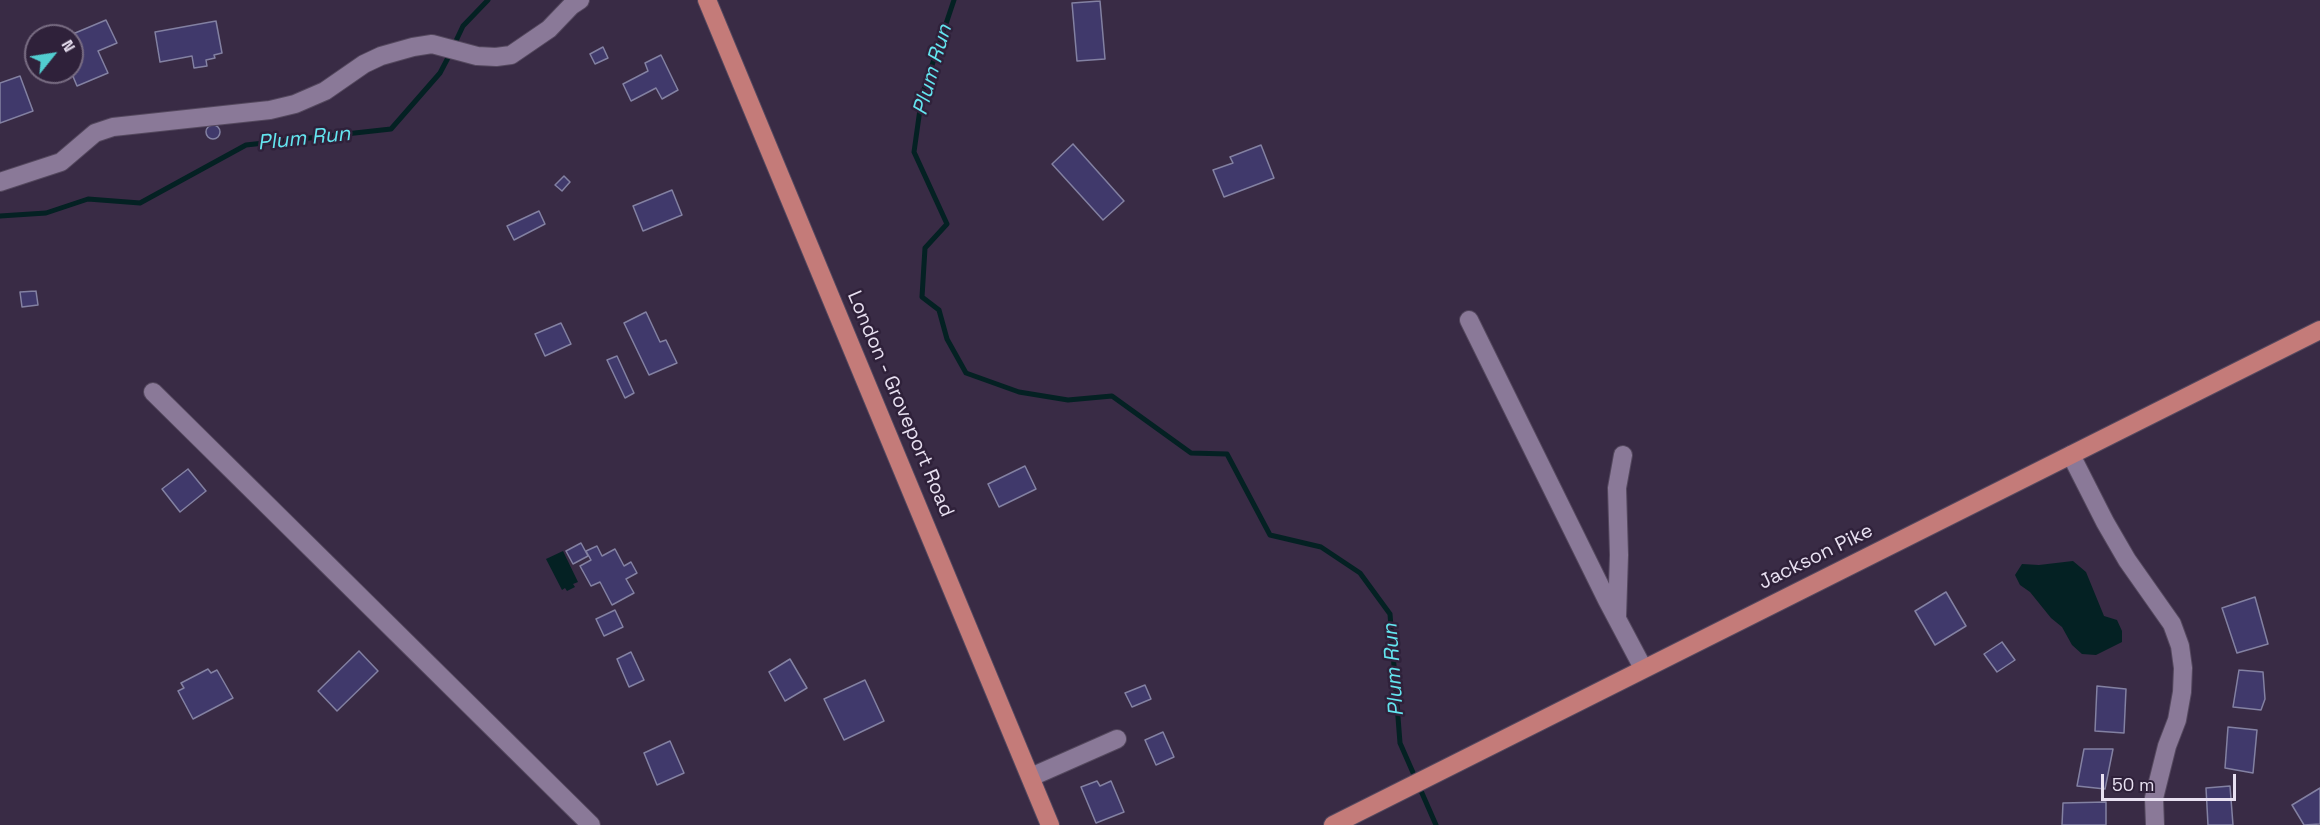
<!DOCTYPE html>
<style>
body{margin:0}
#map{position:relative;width:2320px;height:825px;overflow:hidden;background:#392b45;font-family:"Space Grotesk",sans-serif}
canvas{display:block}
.north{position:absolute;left:24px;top:24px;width:60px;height:60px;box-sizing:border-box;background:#2f213a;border:2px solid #796d83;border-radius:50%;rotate:60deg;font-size:16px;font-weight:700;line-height:24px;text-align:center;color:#e8e0f1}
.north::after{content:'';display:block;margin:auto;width:21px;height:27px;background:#52cdd0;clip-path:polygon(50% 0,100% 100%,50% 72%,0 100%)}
.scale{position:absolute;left:2101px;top:774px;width:135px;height:27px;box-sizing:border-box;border:3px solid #e8e0f1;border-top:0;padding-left:8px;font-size:18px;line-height:21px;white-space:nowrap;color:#e8e0f1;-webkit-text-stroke:4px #2f213a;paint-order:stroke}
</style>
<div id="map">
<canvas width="2320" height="825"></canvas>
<div class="north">N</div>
<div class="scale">50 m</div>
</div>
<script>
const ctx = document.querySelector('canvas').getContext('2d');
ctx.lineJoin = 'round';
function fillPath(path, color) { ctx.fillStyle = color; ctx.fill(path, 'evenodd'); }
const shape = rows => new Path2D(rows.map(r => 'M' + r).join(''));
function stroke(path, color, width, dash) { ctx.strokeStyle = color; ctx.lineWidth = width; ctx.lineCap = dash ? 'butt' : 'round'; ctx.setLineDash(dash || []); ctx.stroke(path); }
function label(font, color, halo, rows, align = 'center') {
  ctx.font = font + ' "Space Grotesk",sans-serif'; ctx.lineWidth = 5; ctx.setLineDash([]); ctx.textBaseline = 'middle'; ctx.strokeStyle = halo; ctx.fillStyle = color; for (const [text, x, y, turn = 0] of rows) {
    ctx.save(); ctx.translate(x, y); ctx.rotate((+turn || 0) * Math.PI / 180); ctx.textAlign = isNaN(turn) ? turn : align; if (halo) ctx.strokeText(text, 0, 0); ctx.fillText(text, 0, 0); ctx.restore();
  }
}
const water = shape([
 [563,551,578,582,573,584,575,587,567,591,565,588,562,590,546,559],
 [2073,561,2086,572,2104,616,2117,620,2122,631,2122,642,2096,655,2082,654,2072,645,2062,627,2051,618,2030,592,2020,585,2015,575,2022,564,2039,565]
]);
const stream = shape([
 [954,0,922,95,914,152,947,224,925,248,922,297,939,310,947,339,966,373,1019,392,1068,400,1112,396,1191,453,1227,454,1270,535,1321,547,1360,573,1390,614,1400,743,1436,825],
 [454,45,463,26,488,0],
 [0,216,46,213,88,199,140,203,246,145,391,129,440,73,450,54]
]);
const building = shape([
 [1100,1,1105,59,1077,61,1072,3,1100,1],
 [106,20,117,43,98,51,108,73,77,86,72,74,54,82,49,72,72,72,72,36,68,36,106,20],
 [216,21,222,53,214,55,215,58,206,60,207,66,194,68,192,56,160,62,155,32,216,21],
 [603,47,608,58,595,64,590,54,603,47],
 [661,55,678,90,662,99,656,88,631,101,623,84,648,71,645,63,661,55],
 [20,76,33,111,0,123,0,83,20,76],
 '206 132a7 7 0 1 1 14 0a7 7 0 1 1-14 0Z',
 [1073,144,1124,201,1103,220,1052,164,1073,144],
 [1261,145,1274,178,1224,197,1213,170,1233,163,1230,157,1261,145],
 [564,176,570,182,562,191,555,185,564,176],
 [672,190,682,215,643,231,633,206,672,190],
 [539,211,545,224,514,240,507,226,539,211],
 [36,291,38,305,22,307,20,292,36,291],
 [646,312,660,342,666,340,677,363,649,375,624,323,646,312],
 [561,323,571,344,545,356,535,334,561,323],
 [617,356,634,393,625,398,607,360,617,356],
 [1025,466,1036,489,999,507,988,484,1025,466],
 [188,469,206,491,180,512,162,489,188,469],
 [581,543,588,556,573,564,566,551,581,543],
 [597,546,602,556,615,549,624,566,631,562,637,573,626,579,634,593,612,605,600,582,591,586,580,566,591,560,586,551,597,546],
 [1946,592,1966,626,1935,645,1915,611,1946,592],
 [2255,597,2268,644,2237,653,2222,608,2255,597],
 [615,610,623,627,604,636,596,619,615,610],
 [2002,642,2015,660,1997,672,1984,654,2002,642],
 [359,651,378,671,337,711,318,691,359,651],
 [631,652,644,680,629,687,617,659,631,652],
 [790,659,807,688,785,701,769,672,790,659],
 [208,669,211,673,217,670,233,698,193,719,178,691,184,688,181,683,208,669],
 [2239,670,2263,672,2265,699,2261,710,2233,707,2239,670],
 [865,680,884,721,844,740,824,699,865,680],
 [1145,685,1151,699,1132,707,1125,693,1145,685],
 [2097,686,2126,689,2124,733,2095,731,2097,686],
 [2228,727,2257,730,2253,773,2225,768,2228,727],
 [1163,732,1174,757,1156,765,1145,740,1163,732],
 [670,741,684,773,657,785,644,753,670,741],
 [2084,749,2113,749,2105,789,2077,786,2084,749],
 [1097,781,1100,786,1111,781,1124,812,1096,823,1081,787,1097,781],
 [2230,786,2233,825,2208,825,2206,788,2230,786],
 [2320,788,2320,824,2304,825,2292,805,2320,788],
 [2106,802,2106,825,2062,825,2063,803,2106,802]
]);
const minor = shape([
 [0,182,61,162,95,133,113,127,270,110,295,104,325,91,364,64,381,56,413,47,432,44,477,56,496,57,511,55,549,29,571,6,580,0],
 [1469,320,1607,600,1643,668],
 [153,392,591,825],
 [2071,455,2105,522,2127,560,2172,624,2180,646,2183,668,2182,692,2177,720,2167,746,2154,798,2155,825],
 [1617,617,1619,555,1617,488,1623,455],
 [1031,777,1117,739]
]);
const major = shape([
 [707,0,1050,825],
 [1333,825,2320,330]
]);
const streetNames = [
 ["London - Groveport Road",900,404,67],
 ["Jackson Pike",1816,557,-26]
];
const waterNames = [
 ["Plum Run",933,70,-74],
 ["Plum Run",304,139,-6],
 ["Plum Run",1394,670,-94]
];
fillPath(water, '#042123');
stroke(stream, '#042123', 5);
fillPath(building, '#40396b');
stroke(building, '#8381a2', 1.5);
stroke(minor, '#54485e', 20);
stroke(major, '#54485e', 20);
stroke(minor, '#8a7998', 18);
stroke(major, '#c47b79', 18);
label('20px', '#e8e0f1', '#2f213a', streetNames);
label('italic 21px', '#64e6f0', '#2f213a', waterNames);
</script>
